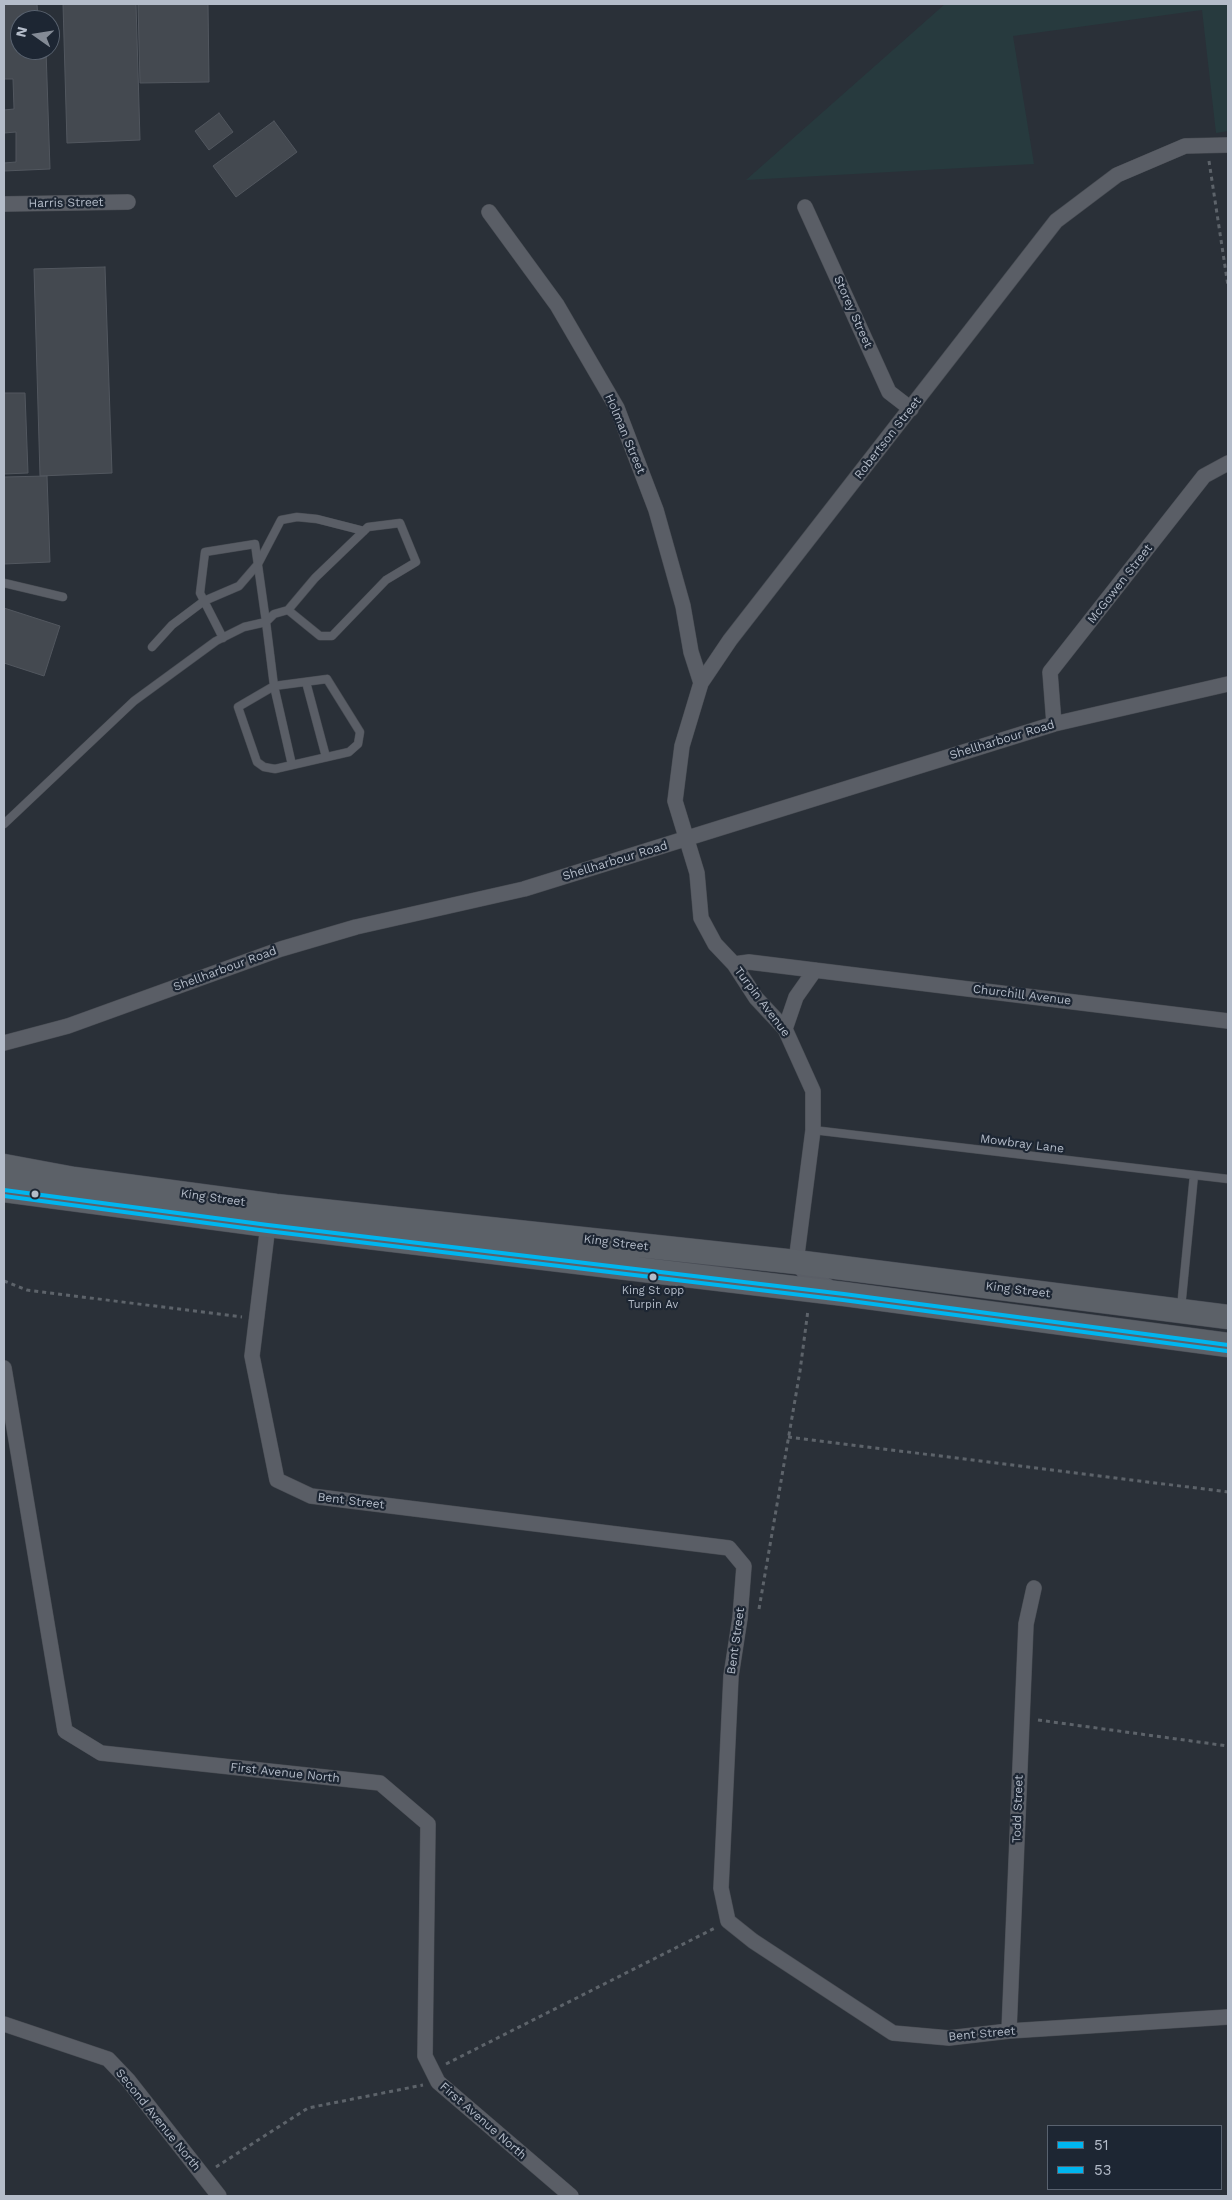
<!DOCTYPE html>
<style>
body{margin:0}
#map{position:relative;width:1232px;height:2200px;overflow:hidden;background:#2a3038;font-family:"Work Sans",sans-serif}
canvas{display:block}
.frame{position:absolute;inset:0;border:5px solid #b4bcc9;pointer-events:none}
.legend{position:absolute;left:1047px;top:2125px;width:175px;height:65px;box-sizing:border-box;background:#1d2633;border:1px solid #59626f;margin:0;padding:6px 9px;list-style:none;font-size:15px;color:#b4bcc9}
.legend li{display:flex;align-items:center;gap:10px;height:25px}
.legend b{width:25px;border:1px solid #59626f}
.north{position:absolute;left:10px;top:10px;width:50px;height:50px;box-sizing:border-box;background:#1d2633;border:1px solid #59626f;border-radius:50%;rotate:283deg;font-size:14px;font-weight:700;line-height:20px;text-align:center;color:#b4bcc9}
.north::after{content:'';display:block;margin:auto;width:18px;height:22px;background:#848b96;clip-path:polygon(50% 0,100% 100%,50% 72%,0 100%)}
</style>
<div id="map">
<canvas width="1232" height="2200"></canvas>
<div class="frame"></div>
<ul class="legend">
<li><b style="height:6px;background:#00b5ef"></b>51</li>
<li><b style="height:6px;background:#00b5ef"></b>53</li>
</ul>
<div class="north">N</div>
</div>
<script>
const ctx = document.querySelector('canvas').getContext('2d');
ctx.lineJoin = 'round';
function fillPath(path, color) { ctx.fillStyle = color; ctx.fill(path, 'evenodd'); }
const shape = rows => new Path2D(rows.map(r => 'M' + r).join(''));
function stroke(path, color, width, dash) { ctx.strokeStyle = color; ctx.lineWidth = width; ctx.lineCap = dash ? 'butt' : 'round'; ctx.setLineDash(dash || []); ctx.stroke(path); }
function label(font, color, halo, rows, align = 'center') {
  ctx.font = font + ' "Work Sans",sans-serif'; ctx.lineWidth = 4.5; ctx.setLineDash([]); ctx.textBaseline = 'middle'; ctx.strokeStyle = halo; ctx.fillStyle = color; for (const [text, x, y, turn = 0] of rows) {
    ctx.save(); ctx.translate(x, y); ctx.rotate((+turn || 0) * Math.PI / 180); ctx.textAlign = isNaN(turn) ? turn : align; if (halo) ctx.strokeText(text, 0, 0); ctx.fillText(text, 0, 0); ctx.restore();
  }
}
const green = shape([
 [945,4,1228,4,1228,131,1216,133,1202,10,1013,36,1034,164,746,180]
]);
const building = shape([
 [4,4,37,4,38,20,20,20,20,50,46,50,50,169,4,171,4,163,16,162,16,132,4,133,4,110,14,109,13,79,4,79,4,4],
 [63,4,136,4,140,140,67,143,63,4],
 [138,4,208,4,209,82,140,83,138,4],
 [219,113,233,132,209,150,195,131,219,113],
 [274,121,297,152,236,197,213,166,274,121],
 [105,267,112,473,40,476,34,269,105,267],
 [4,393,25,393,28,473,4,474,4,393],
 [47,476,50,562,4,564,4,477,47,476],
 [4,608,60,626,44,676,4,663,4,608]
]);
const path = shape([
 [1209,161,1228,286],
 [4,1281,27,1290,242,1317],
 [788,1437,1228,1492],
 [759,1609,800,1371,808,1310],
 [1038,1720,1228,1746],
 [446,2064,715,1928],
 [216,2167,308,2108,423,2085]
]);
const service = shape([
 [4,583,63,597],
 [266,622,274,614,288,610,315,578,368,527,400,523,416,562,386,580,332,636,320,636,288,610],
 [223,638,200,593,205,552,255,544,266,622],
 [152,647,172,625,204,601,239,586,258,564,281,520,297,517,317,519,364,531],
 [327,679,360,732,358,744,349,752,275,769,264,767,257,762,238,707,274,686,327,679],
 [306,682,326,757],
 [4,824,134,701,216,641,244,627,266,622,274,686,292,765],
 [813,1130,1228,1179],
 [1181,1308,1194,1175]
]);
const minor = shape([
 [4,204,128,202],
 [805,207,889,392,911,409],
 [489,212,557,305,617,408,656,510,683,606,691,652,701,683],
 [1054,724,1050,672,1204,476,1228,463],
 [734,964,749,962,1228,1021],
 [785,1029,796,997,815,970],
 [4,1043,68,1026,281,949,356,927,524,889,1054,724,1228,684],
 [268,1225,252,1356,277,1480,311,1496,729,1548,744,1566,740,1618,731,1676,721,1888,728,1921,753,1941,893,2033,949,2038,1009,2031,1228,2017],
 [829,1287,805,1273,796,1262,813,1130,813,1091,785,1029,756,998,734,964,715,944,701,918,697,873,675,801,682,746,701,683,730,640,1056,221,1117,175,1185,146,1228,145],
 [4,1368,65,1731,101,1753,380,1783,428,1824,425,2056,438,2082,571,2196],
 [4,2024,108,2059,128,2080,219,2196],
 [1009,2031,1026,1624,1034,1588]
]);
const primary = shape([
 [4,1166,74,1179,276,1206,796,1262,1228,1317],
 [4,1190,268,1225,844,1294,1228,1345]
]);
const bus1 = shape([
 [4,1190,268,1225,844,1294,1228,1345]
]);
const bus2 = shape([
 [4,1196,267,1231,843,1300,1227,1351]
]);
const markers = [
 [35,1194,4.5,"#b4bcc9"],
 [653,1277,4.5,"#b4bcc9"]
];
const busNames = [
 ["King St opp",653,1291],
 ["Turpin Av",653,1305]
];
const streetNames = [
 ["Harris Street",66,203,-1],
 ["Storey Street",853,312,66],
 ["Holman Street",625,434,67],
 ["Robertson Street",888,438,-52],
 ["McGowen Street",1120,584,-52],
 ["Shellharbour Road",1002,740,-17],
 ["Shellharbour Road",615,861,-17],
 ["Shellharbour Road",225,969,-20],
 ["Churchill Avenue",1022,995,7],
 ["Turpin Avenue",762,1002,53],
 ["Mowbray Lane",1022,1144,7],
 ["King Street",213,1198,8],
 ["King Street",616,1243,7],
 ["King Street",1018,1290,7],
 ["Bent Street",351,1501,7],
 ["Bent Street",736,1641,-82],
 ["First Avenue North",285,1773,6],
 ["Todd Street",1018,1809,-88],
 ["Bent Street",982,2034,-5],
 ["Second Avenue North",158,2120,51],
 ["First Avenue North",483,2121,41]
];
fillPath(green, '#273a3e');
fillPath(building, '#444950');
stroke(building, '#52575f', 1);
stroke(service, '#484c53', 9);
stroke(minor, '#484c53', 16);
stroke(primary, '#484c55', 25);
stroke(path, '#5d636a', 3, [4, 4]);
stroke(service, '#5a5e66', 8);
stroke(minor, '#5a5e66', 15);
stroke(primary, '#5c6168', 24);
stroke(bus1, '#00b5ef', 4);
stroke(bus2, '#00b5ef', 4);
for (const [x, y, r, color] of markers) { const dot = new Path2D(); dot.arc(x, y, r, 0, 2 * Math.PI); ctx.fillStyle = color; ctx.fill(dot); stroke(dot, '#1d2633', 2); }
label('11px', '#b4bcc9', '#1d2633', busNames);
label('12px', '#b4bcc9', '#1d2633', streetNames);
</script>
